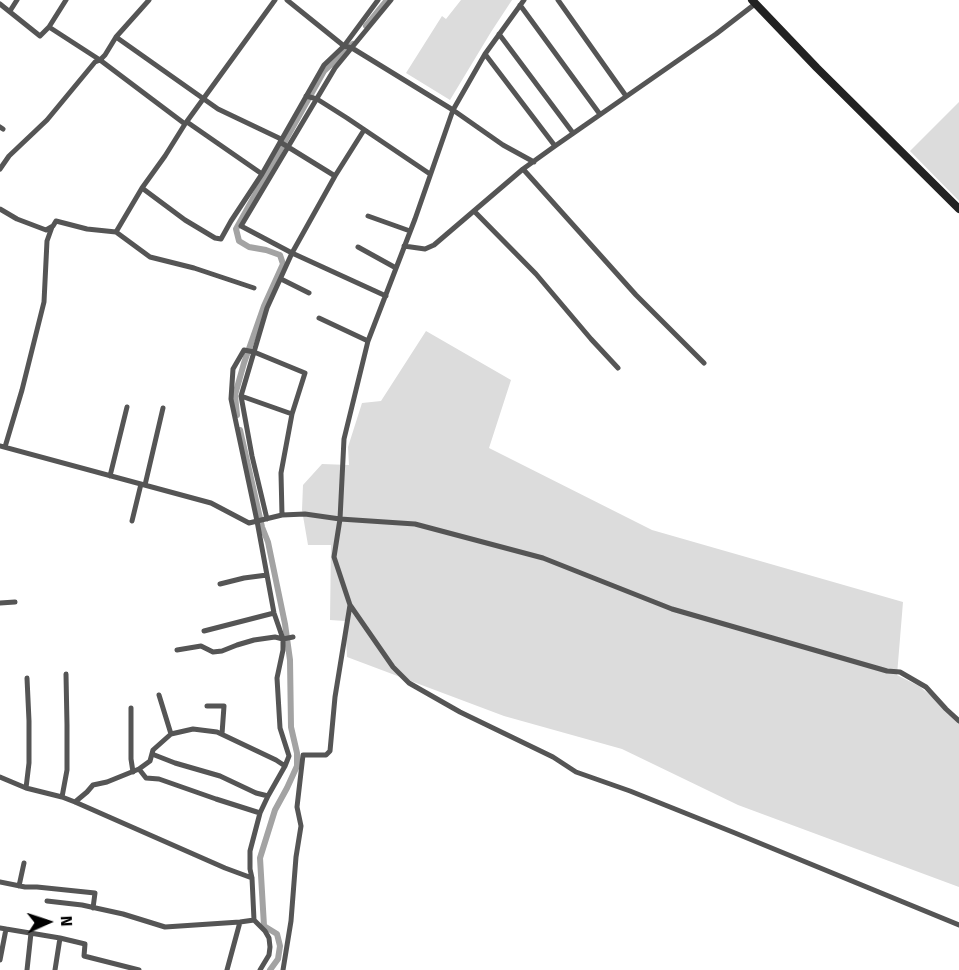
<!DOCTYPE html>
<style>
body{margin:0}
#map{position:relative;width:959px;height:970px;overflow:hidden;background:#fff;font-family:"Fira Sans",sans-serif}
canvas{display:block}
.north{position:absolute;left:18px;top:892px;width:60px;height:60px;-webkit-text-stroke:4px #fff;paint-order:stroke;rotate:87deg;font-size:16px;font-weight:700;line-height:24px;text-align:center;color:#000}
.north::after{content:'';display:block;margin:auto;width:21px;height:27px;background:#000;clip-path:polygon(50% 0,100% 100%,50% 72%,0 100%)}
</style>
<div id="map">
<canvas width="959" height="970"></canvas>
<div class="north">N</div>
</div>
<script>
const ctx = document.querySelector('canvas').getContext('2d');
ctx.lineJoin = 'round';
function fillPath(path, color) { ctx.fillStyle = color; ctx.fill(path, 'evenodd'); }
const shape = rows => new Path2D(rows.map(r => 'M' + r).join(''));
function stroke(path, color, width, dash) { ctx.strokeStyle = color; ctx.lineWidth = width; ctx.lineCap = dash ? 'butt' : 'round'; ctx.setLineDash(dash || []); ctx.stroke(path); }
const green = shape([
 [461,0,512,0,491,32,450,100,406,73,442,16,446,19],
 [959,102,959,201,910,151],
 [426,331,511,380,489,448,652,530,903,602,897,675,919,686,959,719,959,887,738,805,622,749,504,716,347,657,345,621,330,620,331,545,308,545,302,510,303,485,322,464,349,465,348,447,362,403,381,401]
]);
const canal = shape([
 [366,26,387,0],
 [237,415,235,395,244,363,264,306,283,264,280,255,266,250,249,247,239,241,236,229,324,71,353,44],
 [240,430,262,527,268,542,285,624,290,660,291,727,297,753,297,766,287,788,275,810,260,858,264,926,277,934,280,946,278,959,270,970]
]);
const street = shape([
 [287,0,344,46,352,48,453,110,503,145,534,162],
 [558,0,626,96],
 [0,4,40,36,49,27,66,0],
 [520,5,599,113],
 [10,11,17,0],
 [49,27,100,60,185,124],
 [499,34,573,133],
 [116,37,218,109,281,139],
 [485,54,555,146],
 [306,96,317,99,347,118,430,174],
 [187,122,262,174],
 [0,127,3,129],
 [280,142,335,176],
 [0,169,9,156,47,120,95,62,100,60,105,55,116,37,149,0],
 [523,169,636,295,704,363],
 [142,188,185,220,215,238,221,239,231,221,262,174,324,65,344,46,378,0],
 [0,209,17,219,46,230,53,226,56,221,87,229,116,232,150,257,194,268,254,288],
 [474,211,536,274,591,339,618,368],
 [368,216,410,231],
 [116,232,142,188,165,156,185,124,275,0],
 [404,246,425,249,434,245,523,169,555,146,716,34,755,4],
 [358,247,396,268],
 [281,279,309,293],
 [386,296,292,253,241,226,335,68,391,0],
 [319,318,368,341],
 [241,396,292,414],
 [0,446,211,503,249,523,282,515,305,514,340,519,415,524,543,558,672,609,887,671,900,672,926,687,946,709,959,721],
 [5,447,22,390,44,302,47,241,52,227],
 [110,476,127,407],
 [145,485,163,408],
 [267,519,252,456,241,396,267,308,292,253,335,176,364,130],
 [132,521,141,484],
 [220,584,244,578,267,575],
 [0,603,15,602],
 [350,605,393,667,409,683,460,712,553,757,576,772,630,791,735,833,959,925],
 [204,631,274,613],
 [177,650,201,646,213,652,222,651,237,645,254,640,275,637,283,639,293,637],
 [159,695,171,734],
 [207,706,224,706,222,734],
 [131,708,131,759,133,772],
 [152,754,175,763,220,776,256,793,268,796],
 [139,769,146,778,159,779,216,799,260,813],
 [0,777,26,788,62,797,75,802,225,868,252,878],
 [26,788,29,763,29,721,27,678],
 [62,797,67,770,67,725,66,674],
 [75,802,87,792,93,785,107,782,139,769,150,761,153,750,171,734,193,729,217,732,276,760,285,766],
 [0,882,25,887,37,887,95,893,93,908],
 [19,886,24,863],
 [47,901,82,905,123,914,165,927,240,922,254,920],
 [0,928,60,938,85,944,84,956,139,970],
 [0,960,6,929],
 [27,970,31,933],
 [55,970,60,938],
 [227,970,240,922],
 [260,970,269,955,270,947,269,938,265,931,254,920,252,878,250,869,250,851,260,813,268,796,285,766,289,756,280,728,277,678,283,650,283,639,274,613,257,521,231,399,233,369,244,350,254,352,305,373,292,414,281,473,282,515],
 [283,970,291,921,296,857,301,826,297,807,303,755,326,755,330,751,335,697,350,605,334,557,340,519,344,439,368,341,415,219,453,110,485,54,524,0]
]);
const secondary = shape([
 [752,0,817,68,959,209]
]);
fillPath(green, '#dcdcdc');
stroke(canal, '#a3a3a3', 6);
stroke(street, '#555', 5);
stroke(secondary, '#222', 8);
</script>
